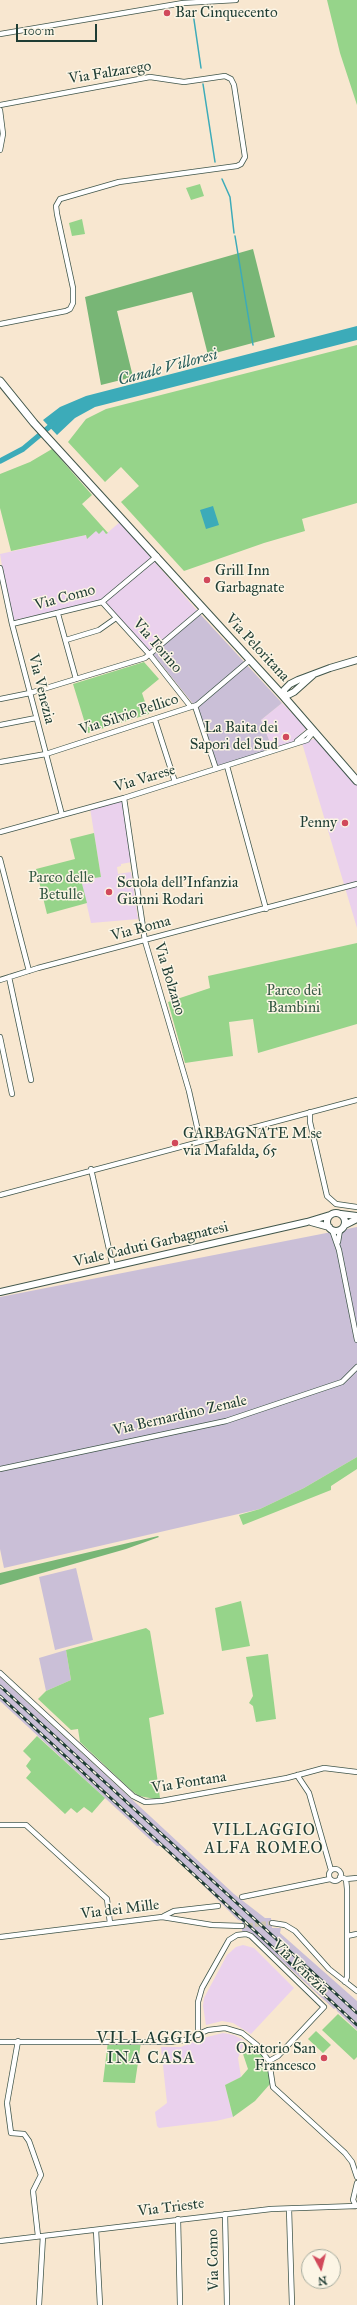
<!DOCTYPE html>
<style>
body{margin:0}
#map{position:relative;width:357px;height:2305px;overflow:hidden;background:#f8e7d0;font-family:"IM FELL Great Primer",serif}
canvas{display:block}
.north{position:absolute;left:301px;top:2249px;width:40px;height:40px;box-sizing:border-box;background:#fcf5e5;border:1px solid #a4ab9e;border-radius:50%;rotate:173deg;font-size:11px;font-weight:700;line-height:16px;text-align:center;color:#1f3d34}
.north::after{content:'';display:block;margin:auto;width:14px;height:18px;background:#d1495b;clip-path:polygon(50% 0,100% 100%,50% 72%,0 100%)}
.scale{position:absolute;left:16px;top:24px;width:81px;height:18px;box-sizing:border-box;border:2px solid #1f3d34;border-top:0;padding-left:5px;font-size:12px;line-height:14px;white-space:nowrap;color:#1f3d34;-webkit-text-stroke:3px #fcf5e5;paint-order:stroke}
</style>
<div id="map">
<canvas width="357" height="2305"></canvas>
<div class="north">N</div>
<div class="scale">100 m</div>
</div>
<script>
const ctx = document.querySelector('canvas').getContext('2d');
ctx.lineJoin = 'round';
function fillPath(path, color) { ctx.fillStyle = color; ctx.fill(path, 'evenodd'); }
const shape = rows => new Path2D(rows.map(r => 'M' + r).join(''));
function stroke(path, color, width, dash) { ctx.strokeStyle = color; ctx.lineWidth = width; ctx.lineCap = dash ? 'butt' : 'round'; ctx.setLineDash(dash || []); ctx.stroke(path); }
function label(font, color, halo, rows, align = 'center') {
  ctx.font = font + ' "IM FELL Great Primer",serif'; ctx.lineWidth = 3; ctx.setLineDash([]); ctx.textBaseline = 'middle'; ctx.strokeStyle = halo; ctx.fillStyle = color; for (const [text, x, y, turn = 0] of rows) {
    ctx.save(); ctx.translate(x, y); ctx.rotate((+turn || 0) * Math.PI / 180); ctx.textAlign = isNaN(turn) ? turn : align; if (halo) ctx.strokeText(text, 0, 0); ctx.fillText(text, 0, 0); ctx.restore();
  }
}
const built = shape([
 [120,522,200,614,153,654,100,601,11,621,0,554,86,535,87,538,96,531,103,530,106,534],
 [282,703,307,728,290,745,273,750,261,720],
 [316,738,357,785,357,928,302,743],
 [123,799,132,862,121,864,121,866,117,867,118,874,131,872,138,919,91,923,81,880,101,877,90,808],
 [243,1945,254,1948,294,1988,251,2034,233,2023,222,2021,206,2025,203,2006,204,1998,227,1955,236,1947],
 [223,2033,234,2035,245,2041,238,2058,241,2077,225,2085,233,2117,216,2121,159,2128,157,2126,155,2112,167,2103,161,2047,181,2047,203,2038]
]);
const industrial = shape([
 [200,614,282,703,261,720,273,750,217,767,194,705,153,654],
 [357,1227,357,1457,304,1488,260,1509,4,1568,0,1549,0,1297],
 [76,1568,93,1640,55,1650,39,1577],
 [66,1650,71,1680,46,1691,39,1658],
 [0,1677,234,1894,265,1918,271,1918,272,1928,281,1928,280,1933,357,2001,357,2030,337,2011,336,2008,334,2009,250,1932,242,1931,242,1921,238,1920,194,1876,161,1846,157,1846,0,1701]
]);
const green = shape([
 [327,0,357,0,357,105,340,53],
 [200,184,204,196,191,200,186,188],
 [82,219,85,234,72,236,69,223],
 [357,345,357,503,302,519,305,531,264,543,184,571,121,502,139,486,121,467,105,482,68,442,86,419,106,409],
 [52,449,92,495,82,504,108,533,106,534,103,530,99,534,96,531,87,539,86,535,11,551,0,508,0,474,30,462],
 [144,662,159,679,142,693,149,714,88,733,73,684],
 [94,833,101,877,81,880,87,903,47,914,36,869,75,859,70,839],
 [357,943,357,1024,258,1053,253,1019,229,1022,233,1056,185,1063,168,1002,210,988,208,976],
 [357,1457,357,1469,331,1486,331,1490,243,1525,239,1515,260,1509,304,1488],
 [241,1601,250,1646,222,1651,215,1608],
 [146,1628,150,1631,164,1714,149,1718,160,1798,155,1799,139,1796,132,1791,80,1742,78,1729,71,1730,38,1699,46,1691,71,1680,66,1650],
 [268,1654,276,1719,256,1722,253,1706,249,1703,253,1696,246,1657],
 [37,1736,105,1798,92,1813,84,1807,77,1813,71,1808,65,1814,26,1778,31,1772,26,1766,31,1759,23,1751],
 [338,2014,357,2031,357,2057,354,2060,322,2030],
 [316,2031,331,2045,323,2053,308,2039],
 [108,2041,141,2042,135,2083,103,2082],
 [251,2043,267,2059,270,2084,255,2101,233,2117,225,2085,241,2077,248,2069,243,2054]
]);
const forest = shape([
 [253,249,275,337,208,355,192,292,117,311,133,377,101,385,85,297],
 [158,1536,159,1537,126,1549,0,1585,0,1573]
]);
const water = shape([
 [357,326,357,340,95,407,75,418,57,435,43,420,60,407,86,396],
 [213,506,219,525,206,529,200,510]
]);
const stream = shape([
 [193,13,201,68],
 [203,84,215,162],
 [222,179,230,197,234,233],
 [235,236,253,345]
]);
const canal = shape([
 [0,461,23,449,54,423]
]);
const streetTunnel = shape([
 [242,1926,272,1923]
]);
const street = shape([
 [0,34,183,3,236,0],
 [0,105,150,77,184,82,225,76,231,79,234,85,245,157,241,164,237,166,119,182,60,199,56,206,57,214,73,288,73,303,70,309,66,311,0,324],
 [0,110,3,134,0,150],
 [0,568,12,624,62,815],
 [102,602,150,655,191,707],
 [58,614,76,679],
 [12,624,102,602,157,556],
 [66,640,99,630,116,618],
 [0,699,30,693,145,658,203,609],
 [195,706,216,769],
 [155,720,175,782],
 [0,725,36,718],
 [297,741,308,732,314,731],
 [0,762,46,754,197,705,250,660],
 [227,766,266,909],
 [124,798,145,941,189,1091,200,1140],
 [0,832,124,798,307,740,314,731],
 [0,859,29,971],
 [9,977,31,1080],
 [0,980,38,968,357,884],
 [0,1037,12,1094],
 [310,1112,310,1122,327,1196,336,1204,357,1207],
 [91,1169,113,1267],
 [0,1195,357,1100],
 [332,1230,339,1250,357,1340],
 [338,1242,340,1230],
 [0,1469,226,1421,342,1382,357,1367],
 [0,1673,133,1796,145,1802,161,1801,287,1778,324,1768,357,1772],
 [297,1775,309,1793,331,1870],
 [0,1825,26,1825,107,1899,110,1923],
 '329 1875a6 6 0 1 1 12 0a6 6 0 1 1-12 0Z',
 [340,1877,346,1879,347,1889,347,1977,345,1982],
 [346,1879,357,1878],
 [242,1897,330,1879],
 [164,1916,174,1911,218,1906],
 [272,1923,285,1925,295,1931,329,1969,357,1991],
 [347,1936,357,1934],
 [0,1937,162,1917,212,1925,242,1926],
 [198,2035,198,2002,202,1988,229,1940,237,1935,246,1934,251,1936,324,2007,278,2056,269,2061],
 [18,2041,7,2103,11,2133,24,2134,29,2141,41,2175,33,2191,38,2236],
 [0,2042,170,2042,185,2040,208,2030,225,2028,242,2033,257,2045,269,2061],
 [269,2061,273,2087,345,2153,352,2162,357,2177],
 [356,2206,353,2200,357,2183],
 [289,2209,292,2305],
 [225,2214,227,2305],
 [178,2219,180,2305],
 [96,2230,100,2305],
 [0,2241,271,2209,356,2206],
 [39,2305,43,2236]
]);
const secondary = shape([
 [313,675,294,692,284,697,284,690,290,684,298,680,330,668,357,660],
 '327 1222a9 9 0 1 1 18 0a9 9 0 1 1-18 0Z',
 [341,1214,357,1216],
 [311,1222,329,1227],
 [345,1225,357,1219],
 [0,1292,307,1222,330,1215]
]);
const primary = shape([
 [0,381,34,423,284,697,357,781]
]);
const rail = shape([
 [0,1686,357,2013],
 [0,1696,357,2025]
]);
const markers = [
 [167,13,4,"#d1495b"],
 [207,580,4,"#d1495b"],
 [286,737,4,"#d1495b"],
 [345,823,4,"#d1495b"],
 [109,892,4,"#d1495b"],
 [175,1143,4,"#d1495b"],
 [324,2058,4,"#d1495b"]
];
const poiNames = [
 ["Bar Cinquecento",175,13],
 ["Grill Inn",215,571],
 ["Garbagnate",215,588],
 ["La Baita dei",278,728,"right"],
 ["Sapori del Sud",278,745,"right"],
 ["Penny",337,823,"right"],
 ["Scuola dell'Infanzia",117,883],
 ["Gianni Rodari",117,900],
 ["GARBAGNATE M.se",183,1134],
 ["via Mafalda, 65",183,1151],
 ["Oratorio San",316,2049,"right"],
 ["Francesco",316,2066,"right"]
];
const streetNames = [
 ["Via Falzarego",110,73,-9],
 ["Via Como",65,598,-15],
 ["Via Torino",157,646,49],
 ["Via Peloritana",257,648,47],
 ["Via Venezia",41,689,76],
 ["Via Silvio Pellico",129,715,-18],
 ["Via Varese",145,779,-17],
 ["Via Roma",141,929,-15],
 ["Via Bolzano",169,979,73],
 ["Viale Caduti Garbagnatesi",151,1245,-13],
 ["Via Bernardino Zenale",180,1416,-13],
 ["Via Fontana",189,1783,-9],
 ["Via dei Mille",120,1910,-7],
 ["Via Venezia",300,1968,44],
 ["Via Trieste",171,2208,-7],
 ["Via Como",214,2260,-91]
];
const parkNames = [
 ["Parco delle",61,878],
 ["Betulle",61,895],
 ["Parco dei",294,991],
 ["Bambini",294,1008]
];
const waterNames = [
 ["Canale Villoresi",168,368,-15]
];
const neighbourhoodNames = [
 ["VILLAGGIO",264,1831],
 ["ALFA ROMEO",264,1849]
];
const quarterNames = [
 ["VILLAGGIO",151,2039],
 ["INA CASA",151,2059]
];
fillPath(built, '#ead1ed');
fillPath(industrial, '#cabfd7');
fillPath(green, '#96d48a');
fillPath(forest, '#78b676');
fillPath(water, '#3cabb9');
stroke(stream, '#3cabb9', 1.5);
stroke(canal, '#3cabb9', 5.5);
stroke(streetTunnel, '#cdc5b1', 4.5, [4.5, 2]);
stroke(street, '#40564b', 6);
stroke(secondary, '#40564b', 8);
stroke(primary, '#40564b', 9);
stroke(street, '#fff', 4.5);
stroke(secondary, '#fff', 6);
stroke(primary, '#fff', 7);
stroke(rail, '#1f3d34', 3);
stroke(rail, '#fcf5e5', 1.5, [4.5]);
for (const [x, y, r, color] of markers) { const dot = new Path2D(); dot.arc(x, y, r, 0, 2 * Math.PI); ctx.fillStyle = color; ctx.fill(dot); stroke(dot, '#fcf5e5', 1.5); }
label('15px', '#1f3d34', '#fcf5e5', poiNames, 'left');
label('15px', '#1f3d34', '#fcf5e5', streetNames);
label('15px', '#375b45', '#fcf5e5', parkNames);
label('italic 16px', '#285e5c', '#fcf5e5', waterNames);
ctx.letterSpacing = '1px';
label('16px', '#1f3d34', '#fcf5e5', neighbourhoodNames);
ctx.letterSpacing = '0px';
ctx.letterSpacing = '1px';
label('17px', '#1f3d34', '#fcf5e5', quarterNames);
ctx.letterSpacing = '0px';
</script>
